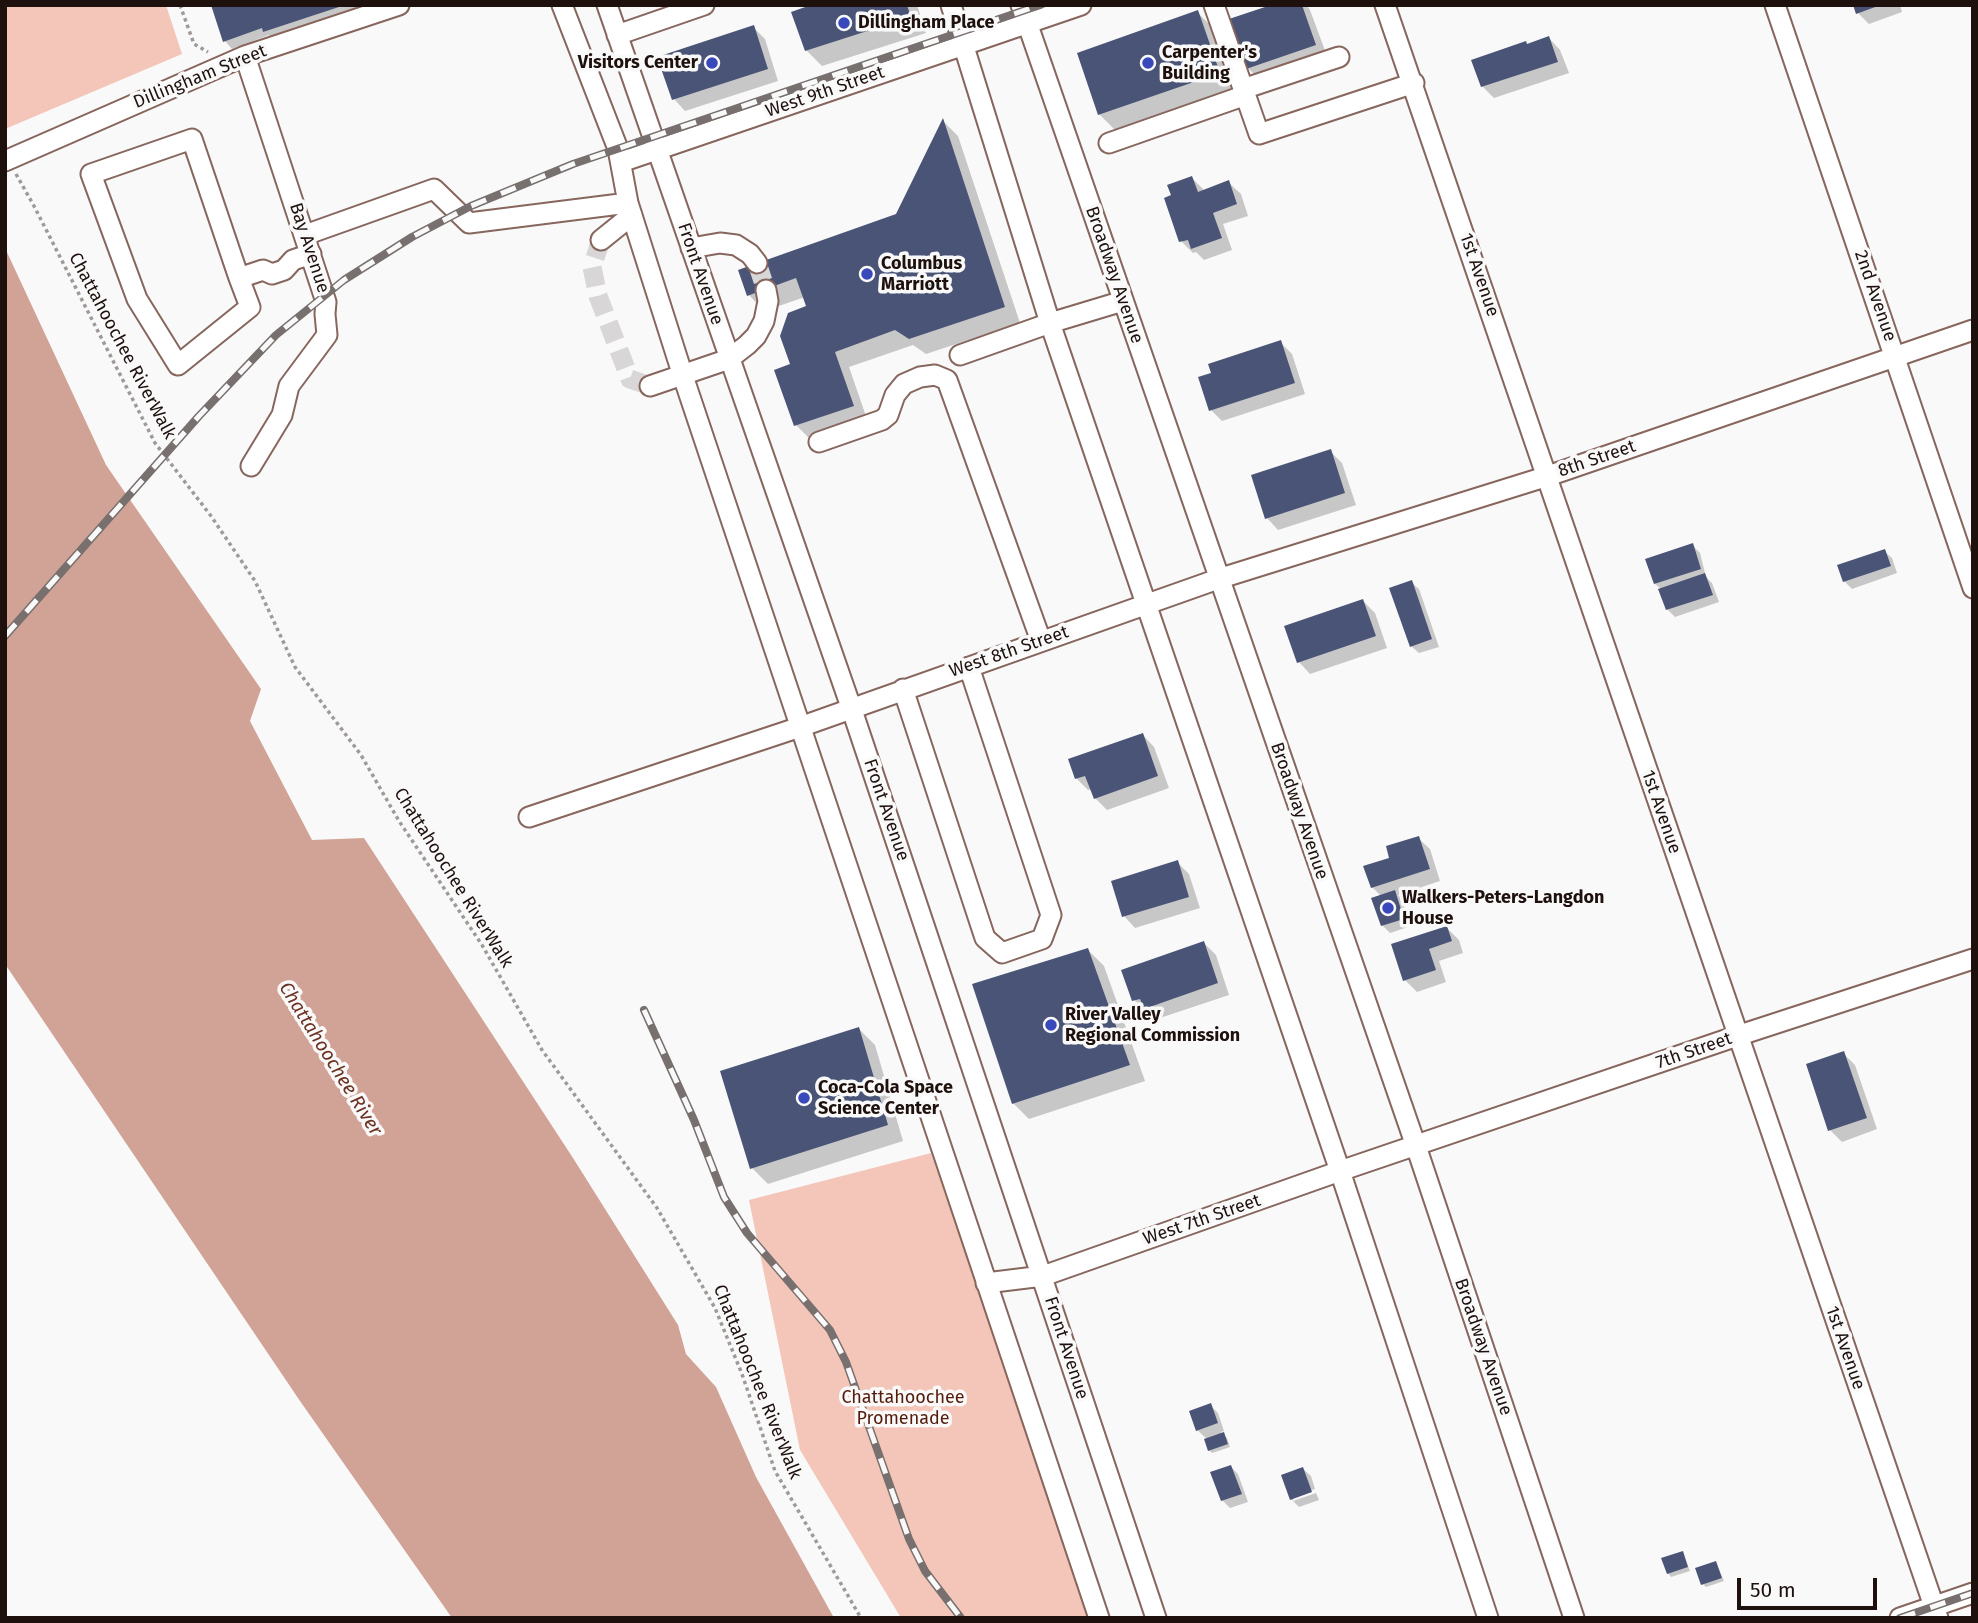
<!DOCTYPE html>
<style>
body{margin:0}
#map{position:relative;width:1978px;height:1623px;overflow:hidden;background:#f9f9f9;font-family:"Fira Sans",sans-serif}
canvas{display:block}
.frame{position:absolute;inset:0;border:7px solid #1d100d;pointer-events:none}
.scale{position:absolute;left:1737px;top:1578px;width:140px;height:32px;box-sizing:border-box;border:4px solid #1d100d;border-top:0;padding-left:9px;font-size:21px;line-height:24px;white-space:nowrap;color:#1d100d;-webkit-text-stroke:5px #f9f9f9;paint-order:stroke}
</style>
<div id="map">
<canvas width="1978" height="1623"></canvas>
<div class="frame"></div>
<div class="scale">50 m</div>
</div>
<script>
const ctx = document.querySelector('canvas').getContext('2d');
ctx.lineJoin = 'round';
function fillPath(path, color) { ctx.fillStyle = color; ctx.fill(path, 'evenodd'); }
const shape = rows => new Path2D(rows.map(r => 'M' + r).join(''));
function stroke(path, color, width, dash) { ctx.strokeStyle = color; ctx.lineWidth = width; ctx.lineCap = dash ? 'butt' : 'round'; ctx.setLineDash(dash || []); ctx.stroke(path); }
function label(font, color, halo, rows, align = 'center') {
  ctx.font = font + ' "Fira Sans",sans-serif'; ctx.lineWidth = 7; ctx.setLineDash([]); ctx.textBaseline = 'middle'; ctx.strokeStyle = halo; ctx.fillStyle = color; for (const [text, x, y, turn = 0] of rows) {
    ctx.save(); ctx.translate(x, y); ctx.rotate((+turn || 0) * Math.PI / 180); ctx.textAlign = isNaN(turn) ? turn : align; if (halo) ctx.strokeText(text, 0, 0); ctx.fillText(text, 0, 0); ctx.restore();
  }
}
const green = shape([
 [5,5,166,5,182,54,5,129],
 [931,1153,1092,1618,901,1618,800,1450,749,1200]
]);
const water = shape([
 [5,248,106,465,261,689,250,721,312,840,364,838,573,1158,678,1325,686,1354,716,1387,756,1477,834,1618,452,1618,300,1401,5,964]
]);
const shadow = shape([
 [213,5,372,5,272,39,269,35,232,49,225,41],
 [817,5,917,5,926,33,822,66,806,50],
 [1276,5,1306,5,1310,10,1327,56,1260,80,1248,68],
 [1855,5,1900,5,1902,12,1869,24,1858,13],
 [1197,12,1221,36,1243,97,1123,138,1099,114],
 [753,27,765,39,778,81,685,111,674,99],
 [1549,38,1560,50,1569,73,1494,98,1483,87,1474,61],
 [943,121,958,136,1020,323,926,354,913,345,849,367,868,422,812,441,796,425,792,365,809,307,805,297,764,311,749,295,897,215],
 [1192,178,1204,190,1229,183,1241,194,1248,216,1223,224,1232,250,1204,260,1196,252,1193,253,1181,241,1173,196],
 [1280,342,1292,354,1305,394,1222,421,1211,410],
 [1330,451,1342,463,1356,505,1278,530,1267,518],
 [1692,545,1700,553,1706,577,1712,583,1719,602,1675,617,1667,609,1661,589,1655,584],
 [1884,551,1892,558,1897,573,1852,589,1844,581],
 [1411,582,1419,589,1439,647,1419,653,1411,646],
 [1363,601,1375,613,1387,648,1310,674,1299,662],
 [1143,735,1154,747,1169,788,1107,810,1095,798,1092,789,1088,790,1077,779,1070,760],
 [1418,838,1430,849,1440,881,1398,895,1402,899,1411,926,1390,933,1382,925,1381,896,1372,887,1391,859],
 [1177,862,1189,874,1200,908,1135,928,1124,916],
 [1447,928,1459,940,1463,953,1439,961,1446,982,1417,992,1405,980,1394,945],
 [1204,943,1216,955,1229,995,1157,1019,1134,1000],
 [1088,950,1104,966,1145,1081,1029,1119,1013,1103],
 [859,1029,875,1045,903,1141,768,1184,752,1168],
 [1843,1053,1855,1065,1877,1129,1842,1142,1830,1130],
 [1210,1405,1218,1413,1224,1431,1221,1432,1227,1438,1230,1447,1212,1453,1209,1450,1208,1440,1197,1430],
 [1231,1467,1238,1474,1248,1502,1230,1508,1222,1500],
 [1303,1469,1311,1476,1315,1489,1293,1497,1293,1501,1316,1493,1319,1500,1299,1507,1291,1499],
 [1683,1553,1690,1571,1671,1577,1668,1573],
 [1716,1563,1724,1581,1706,1587,1703,1584]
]);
const building = shape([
 [211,5,342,5,342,6,263,32,262,28,223,42],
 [811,5,907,5,911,17,805,51,791,12],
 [1271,5,1302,5,1316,45,1246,69,1229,19],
 [1853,5,1878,5,1878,6,1856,14],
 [1198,10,1220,73,1098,115,1077,53],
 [754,25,768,69,672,100,657,57],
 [1549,36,1558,62,1481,87,1471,60,1526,41,1527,44],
 [943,118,1005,307,909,339,895,330,835,352,854,406,794,426,774,370,790,364,780,336,788,313,806,306,796,278,747,296,738,270,896,214],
 [1192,176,1198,192,1229,180,1237,204,1213,213,1222,238,1191,249,1188,240,1179,242,1164,198,1171,195,1167,185],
 [1281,340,1295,383,1209,411,1198,377,1211,373,1208,364],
 [1331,449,1345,493,1265,519,1251,475],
 [1693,543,1701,569,1654,584,1645,559],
 [1885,549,1891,566,1843,582,1837,565],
 [1705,573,1713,595,1666,610,1658,589],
 [1412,580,1432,639,1410,647,1389,588],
 [1363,599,1376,636,1297,663,1284,626],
 [1143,733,1158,776,1094,799,1085,776,1075,779,1068,759],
 [1419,836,1430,869,1371,888,1363,866,1389,858,1386,846],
 [1178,860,1189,897,1122,917,1111,881],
 [1395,890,1404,919,1381,926,1371,898],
 [1447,926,1452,941,1429,949,1436,970,1403,981,1391,944],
 [1204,941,1218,983,1144,1009,1140,999,1132,1001,1121,970],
 [1088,948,1130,1065,1012,1104,972,984],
 [859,1027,888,1125,750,1169,720,1071],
 [1844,1051,1867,1118,1828,1131,1806,1064],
 [1211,1403,1218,1423,1196,1431,1189,1411],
 [1224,1432,1228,1444,1208,1451,1204,1439],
 [1231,1465,1242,1494,1221,1501,1210,1472],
 [1303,1467,1312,1492,1290,1500,1281,1475],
 [1683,1551,1688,1567,1667,1574,1661,1558],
 [1716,1561,1722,1578,1701,1585,1695,1568]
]);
const minorTunnel = shape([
 [601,240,592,267,598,296,630,379,650,386],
 [757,263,766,290]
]);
const path = shape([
 [180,5,194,44,208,52],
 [16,174,34,206,155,443,211,516,255,581,295,667,361,755,399,821,482,945,542,1050,657,1208,715,1308,742,1374,775,1471,861,1618]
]);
const minor = shape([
 [562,5,618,149,628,203,683,376,1099,1618],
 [607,5,851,707,1156,1618],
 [951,5,1050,323,1340,1171,1488,1618],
 [1021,5,1416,1146,1574,1618],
 [1214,5,1259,134,1414,83],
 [1385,5,1938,1618],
 [1775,5,1973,588],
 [617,35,704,5],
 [245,56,326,302,325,314,327,335,289,386,282,415,251,466],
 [1243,89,1339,57],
 [1109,143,1246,95],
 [5,161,245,56,399,5],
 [621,162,1081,5],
 [305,235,434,189,469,223,628,203],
 [601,240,632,215],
 [691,248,720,243,736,245,750,254,757,263],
 [239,278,250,307,178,365,137,299,91,174,192,139,239,278,263,270,272,274,284,270,293,260,311,254],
 [960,355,1050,323,1123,301],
 [650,386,729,359,747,345,756,336,764,321,768,301,766,290],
 [819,442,882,420,888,415,895,395,904,384,920,377,935,375,947,380,1041,641],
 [903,689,985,938,1002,953,1042,939,1051,915,969,667],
 [529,817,800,727,1218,579,1548,476,1973,330],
 [986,1283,1043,1276,1340,1171,1737,1036,1973,959],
 [1900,1618,1973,1593]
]);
const rail = shape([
 [5,636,199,416,276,335,344,280,412,237,471,206,573,164,1040,5],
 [644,1010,694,1120,724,1197,747,1233,830,1330,846,1362,909,1539,925,1571,961,1618],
 [1900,1618,1973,1593]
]);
const markers = [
 [844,23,7,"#3948bb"],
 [712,63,7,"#3948bb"],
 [1148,63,7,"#3948bb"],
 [867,274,7,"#3948bb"],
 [1388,908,7,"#3948bb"],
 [1051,1025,7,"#3948bb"],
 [804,1098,7,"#3948bb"]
];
const poiNames = [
 ["Dillingham Place",858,23],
 ["Carpenter's",1162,53],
 ["Building",1162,74],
 ["Visitors Center",698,63,"right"],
 ["Columbus",881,264],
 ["Marriott",881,285],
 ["Walkers-Peters-Langdon",1402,898],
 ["House",1402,919],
 ["River Valley",1065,1015],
 ["Regional Commission",1065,1036],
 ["Coca-Cola Space",818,1088],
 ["Science Center",818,1109]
];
const streetNames = [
 ["Dillingham Street",200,77,-22],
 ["West 9th Street",825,92,-19],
 ["Bay Avenue",309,248,72],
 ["Front Avenue",700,274,71],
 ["Broadway Avenue",1114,275,71],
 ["1st Avenue",1479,275,71],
 ["2nd Avenue",1875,296,71],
 ["Chattahoochee RiverWalk",122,346,62],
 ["8th Street",1597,459,-19],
 ["West 8th Street",1009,652,-19],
 ["Front Avenue",886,810,71],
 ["Broadway Avenue",1299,811,71],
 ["1st Avenue",1661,812,71],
 ["Chattahoochee RiverWalk",453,878,58],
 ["7th Street",1694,1051,-19],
 ["West 7th Street",1202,1220,-19],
 ["Broadway Avenue",1483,1347,71],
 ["Front Avenue",1066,1348,72],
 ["1st Avenue",1845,1348,71],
 ["Chattahoochee RiverWalk",757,1382,68]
];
const parkNames = [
 ["Chattahoochee",903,1398],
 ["Promenade",903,1419]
];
const waterNames = [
 ["Chattahoochee River",330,1059,58]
];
fillPath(green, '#f4c6b9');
fillPath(water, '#d1a396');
fillPath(shadow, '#0003');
fillPath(building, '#4a5476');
stroke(minorTunnel, '#d8d6d6', 19, [19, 10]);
stroke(minor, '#87665d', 23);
stroke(path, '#9f9a99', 3.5, [3.5, 3.5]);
stroke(minor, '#fff', 19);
stroke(rail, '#78706e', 8);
stroke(rail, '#f9f9f9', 5, [16]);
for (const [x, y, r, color] of markers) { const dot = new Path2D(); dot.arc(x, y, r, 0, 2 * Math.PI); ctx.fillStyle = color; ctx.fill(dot); stroke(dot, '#f9f9f9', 2.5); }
label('bold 18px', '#1d100d', '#f9f9f9', poiNames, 'left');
label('18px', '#1d100d', '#f9f9f9', streetNames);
label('18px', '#531b0a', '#f9f9f9', parkNames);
label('italic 19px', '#6b3121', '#f9f9f9', waterNames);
</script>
